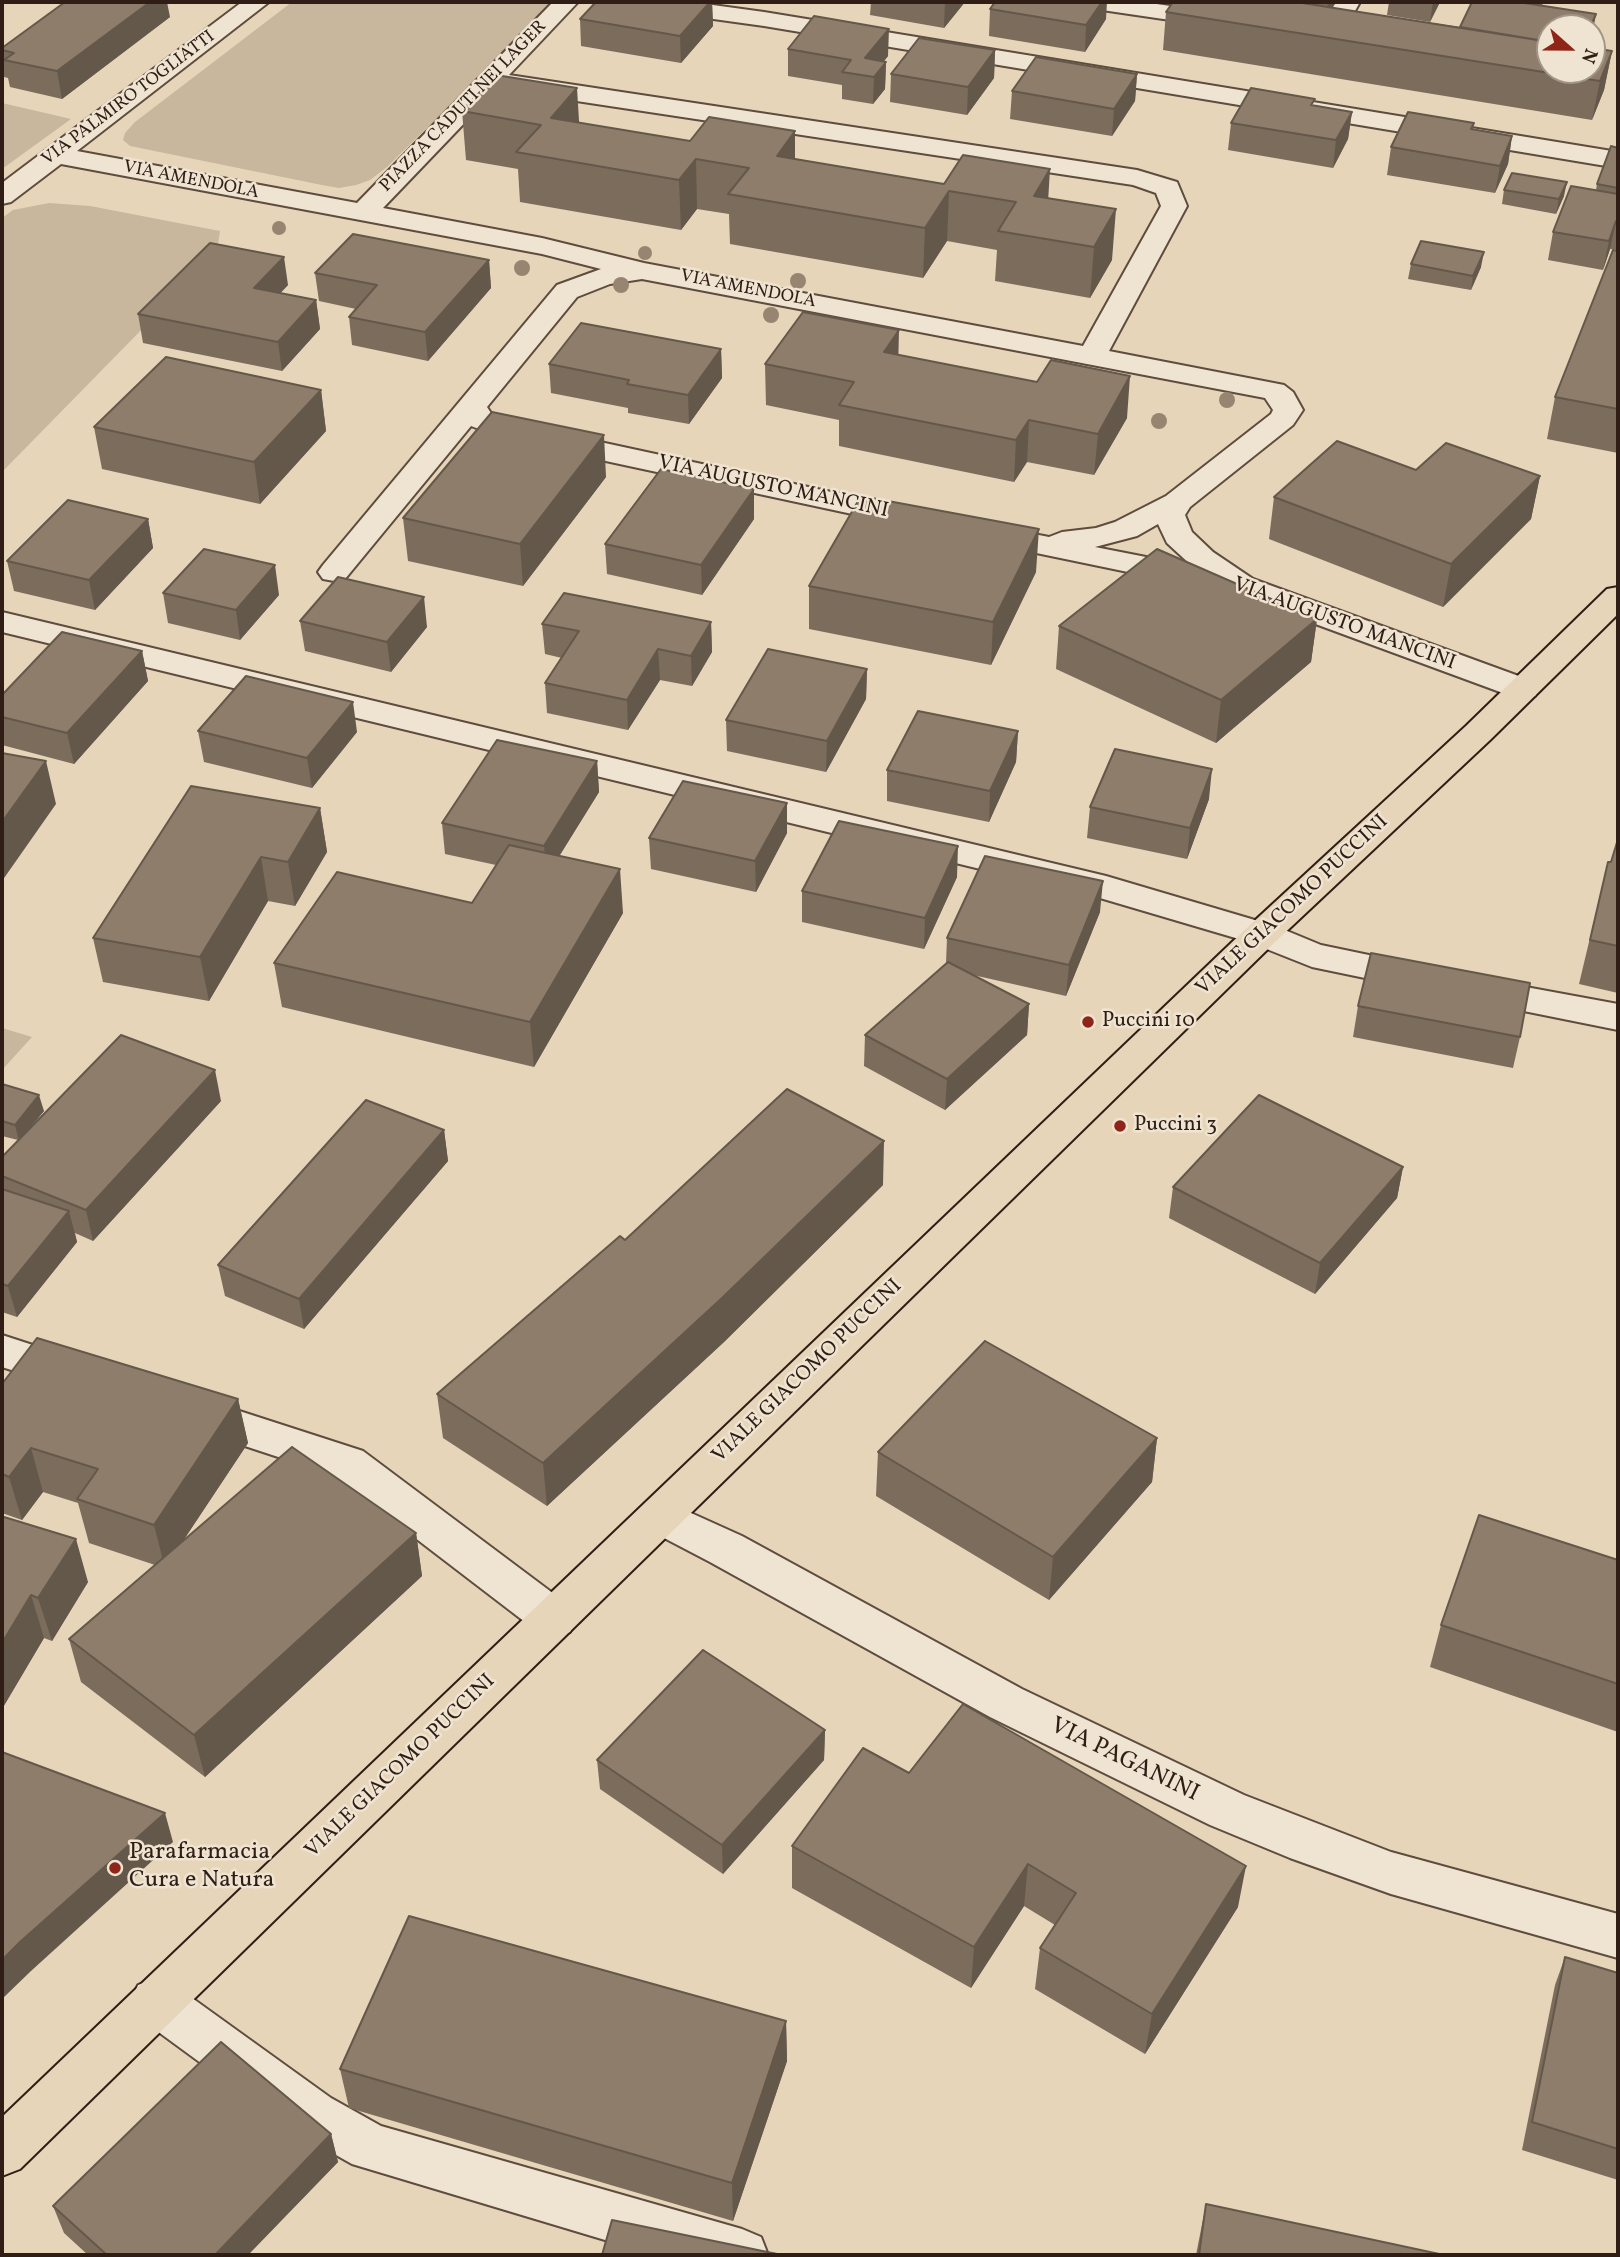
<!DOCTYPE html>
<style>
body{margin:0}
#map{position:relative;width:1620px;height:2257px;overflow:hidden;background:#e7d5b9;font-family:Vollkorn,serif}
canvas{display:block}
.frame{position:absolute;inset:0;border:4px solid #301e16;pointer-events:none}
.north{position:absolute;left:1536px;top:14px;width:70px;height:70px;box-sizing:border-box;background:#efe4d2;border:2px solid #a39587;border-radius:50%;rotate:111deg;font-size:19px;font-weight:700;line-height:28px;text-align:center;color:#301e16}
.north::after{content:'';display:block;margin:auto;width:24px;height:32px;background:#8f2418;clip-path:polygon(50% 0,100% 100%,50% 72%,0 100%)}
</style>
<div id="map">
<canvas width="1620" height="2257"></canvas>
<div class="frame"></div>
<div class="north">N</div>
</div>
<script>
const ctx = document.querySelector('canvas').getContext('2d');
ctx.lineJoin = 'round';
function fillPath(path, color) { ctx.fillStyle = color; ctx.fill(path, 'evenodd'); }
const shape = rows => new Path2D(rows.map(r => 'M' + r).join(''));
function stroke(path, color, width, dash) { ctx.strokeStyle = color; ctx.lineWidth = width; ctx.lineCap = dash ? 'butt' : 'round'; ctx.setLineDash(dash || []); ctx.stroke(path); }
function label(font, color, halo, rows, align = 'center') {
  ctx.font = font + ' Vollkorn,serif'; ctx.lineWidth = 5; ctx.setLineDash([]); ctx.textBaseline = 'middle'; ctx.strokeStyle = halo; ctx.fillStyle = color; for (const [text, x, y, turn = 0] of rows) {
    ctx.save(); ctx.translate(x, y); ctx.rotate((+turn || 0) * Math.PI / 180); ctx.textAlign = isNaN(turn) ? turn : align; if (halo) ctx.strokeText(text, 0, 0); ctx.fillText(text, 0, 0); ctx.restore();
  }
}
const green = shape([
 [292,2,554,2,387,167,370,180,356,185,339,188,322,185,130,146,123,140,125,133,135,122],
 [2,103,71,119,2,169],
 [49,203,90,206,220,231,218,244,202,268,2,472,2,218,13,210],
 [2,1028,32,1037,2,1070]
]);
const minor = shape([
 [242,2,269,2,77,151,357,203,553,2,578,2,509,75,1137,170,1177,182,1187,206,1109,351,1284,385,1293,392,1303,410,1293,425,1190,507,1185,515,1192,532,1213,552,1253,579,1535,682,1539,689,1535,696,1523,699,1511,696,1234,594,988,543,977,541,973,534,977,527,988,525,1049,537,1062,532,1096,528,1115,522,1166,496,1271,414,1273,410,1265,398,642,279,610,284,577,297,487,407,491,413,517,424,919,511,923,517,919,523,908,526,508,440,471,426,345,579,334,581,323,579,318,572,323,565,557,285,601,269,542,254,61,164,11,202,2,204,2,183,242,2],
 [497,89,1133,185,1156,193,1161,206,1083,346,644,263,542,238,383,208,497,89],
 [1158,524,1167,543,1192,566,1095,547,1137,536,1158,524],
 [629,2,691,2,764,12,1618,152,1618,168,764,26,641,9,633,7,629,2],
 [1083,2,1143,2,1218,13,1227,15,1230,20,1227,25,1218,27,1095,9,1087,7,1083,2],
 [1336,2,1360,2,1346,27,1335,37,1326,39,1292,37,1289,32,1292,27,1320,25,1336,2],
 [2,612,1106,876,1275,926,1321,945,1431,968,1436,977,1431,986,1418,989,1312,967,1249,942,1100,898,2,632,2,612],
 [1477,978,1618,1004,1618,1030,1464,999,1459,990,1464,981,1477,978],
 [2,1335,88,1363,94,1374,88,1385,73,1390,2,1367,2,1335],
 [193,1396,363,1451,570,1606,576,1619,570,1632,554,1637,538,1632,333,1475,178,1424,172,1412,178,1400,193,1396],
 [660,1499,742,1536,1022,1689,1244,1795,1391,1852,1618,1914,1618,1958,1391,1894,1290,1858,1210,1825,990,1717,710,1562,645,1528,638,1516,645,1504,660,1499],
 [156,1978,174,1985,331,2098,381,2126,742,2229,761,2237,768,2255,655,2255,352,2164,295,2132,138,2017,131,2001,138,1985,156,1978]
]);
const major = shape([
 [1618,587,1618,614,1490,740,1275,942,20,2169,2,2176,2,2117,1249,926,1466,726,1607,589,1618,587]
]);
const trees = [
 [279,228,7],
 [645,253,7],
 [522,268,8],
 [798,281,8],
 [621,285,8],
 [771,315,8],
 [1227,400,8],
 [1159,421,8]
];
const wall = shape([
 [596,2,712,2,713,26,681,63,581,46,580,19],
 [871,2,965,2,944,28,870,15],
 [1173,2,1336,2,1332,8,1460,27,1472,2,1544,2,1542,5,1550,70,1612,51,1604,90,1592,120,1163,50,1166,12],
 [1389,2,1440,2,1430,22,1387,15],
 [990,9,1106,19,1085,52,989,36],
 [170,17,62,99,10,87,8,78,4,77,2,63,2,48],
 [788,49,888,56,883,62,886,62,885,89,873,104,842,99,842,85,788,76],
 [995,50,994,78,967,115,890,102,891,74],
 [1137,74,1135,101,1112,136,1010,119,1012,91],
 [1314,105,1352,112,1348,139,1333,168,1228,150,1231,123],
 [462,111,579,123,944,184,1048,198,1112,260,1090,298,995,281,997,250,947,241,923,278,730,244,729,214,697,209,681,230,520,202,518,169,466,160],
 [1474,123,1473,130,1512,136,1508,164,1495,193,1387,175,1391,147],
 [1618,148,1618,250,1610,249,1603,270,1548,260,1553,232,1596,190,1597,184],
 [1504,190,1564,196,1556,214,1502,204],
 [1618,251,1618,453,1547,439,1555,397],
 [489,260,491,288,428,361,352,345,349,317,356,309,319,301,315,273],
 [1411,264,1481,267,1471,290,1408,279],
 [288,285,280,293,316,300,320,329,282,371,143,343,138,314],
 [721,349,722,378,689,424,628,413,628,408,551,393,549,364],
 [899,355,1127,418,1094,475,1027,462,1014,482,839,446,839,420,766,405,765,364],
 [321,390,326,431,260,504,102,469,94,427],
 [1416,470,1540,476,1531,519,1443,607,1269,539,1274,497],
 [606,477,523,586,408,561,403,518],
 [148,519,153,548,95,610,14,591,7,561],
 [754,519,702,595,607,574,605,544],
 [1036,572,991,665,809,629,809,586],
 [163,593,279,595,240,640,168,623],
 [1317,619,1311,662,1216,743,1056,669,1059,626],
 [300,621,427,627,391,672,305,651],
 [711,622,712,652,692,686,660,680,628,730,547,713,545,683,562,658,545,654,542,624],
 [142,651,148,681,74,764,2,745,2,695],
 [867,669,866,699,826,772,727,751,726,720],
 [198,731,357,732,312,788,204,762],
 [1018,731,1016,762,989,822,887,801,887,770],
 [597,761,599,792,559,856,623,913,534,1067,282,1007,274,963,472,903,496,865,445,854,442,823],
 [1209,799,1187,859,1087,838,1090,807],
 [320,808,327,852,295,906,268,901,209,1001,103,982,93,938],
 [787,833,756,892,651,869,649,838],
 [1618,839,1618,993,1579,984,1608,862,1611,862],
 [957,877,924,949,802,922,802,891],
 [1100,912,1066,996,973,975,1029,1004,1027,1035,945,1110,864,1066,865,1035,946,963,947,938],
 [1358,1006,1520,1037,1513,1068,1353,1037],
 [2,1084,44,1111,30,1128,221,1101,93,1241,75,1233,77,1242,17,1317,2,1312,2,1157,18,1140,2,1136],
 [444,1130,448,1161,304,1329,225,1296,218,1265],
 [1403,1167,1397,1198,1315,1294,1169,1218,1173,1187],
 [883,1185,724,1342,547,1506,443,1438,437,1394,625,1240],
 [2,1384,238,1399,248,1443,183,1541,416,1533,422,1576,205,1777,81,1682,69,1639,155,1565,89,1543,78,1503,43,1492,22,1520,2,1513],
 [1157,1438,1152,1482,1049,1600,876,1496,878,1452],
 [2,1520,88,1582,52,1641,44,1638,2,1709],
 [1618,1560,1618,1732,1430,1667,1441,1625],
 [825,1730,824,1760,723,1874,600,1789,597,1760],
 [909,1773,1238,1907,1145,2054,1035,1989,1040,1948,1055,1925,1024,1906,971,1988,792,1888,792,1846],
 [1565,1957,1618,1973,1618,2180,1522,2150,1555,1985],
 [786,2021,787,2061,733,2221,349,2108,340,2069],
 [331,2134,338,2162,248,2255,88,2255,64,2233,53,2206],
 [1206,2204,1444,2255,1196,2255]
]);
const shadedWall = shape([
 [150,2,167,2,170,17,62,99,57,71],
 [710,2,712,2,713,26,681,63,680,36],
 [945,2,965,2,944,28],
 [1102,2,1107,2,1106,19,1085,52,1086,25],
 [1328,2,1336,2,1325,20],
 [1433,2,1440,2,1430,22],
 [1596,14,1592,36,1592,28,1590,28],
 [889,29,888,56,872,77,865,58],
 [995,50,994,78,967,115,968,87],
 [1612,51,1604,90,1592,120,1600,81],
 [886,62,885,89,873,104,874,77],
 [1137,74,1135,101,1112,136,1114,109],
 [577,88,580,137,551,118],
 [1352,112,1348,139,1333,168,1336,140],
 [795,131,795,181,777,156],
 [1512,136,1508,164,1495,193,1500,166],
 [696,159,697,209,681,230,679,180],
 [1050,169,1047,219,1034,196],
 [1567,182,1564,196,1556,214,1559,199],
 [949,191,947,241,923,278,925,228],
 [1116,209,1112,260,1090,298,1094,247],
 [1616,221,1610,249,1603,270,1609,241],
 [1484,252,1481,267,1471,290,1473,276],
 [284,257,288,285,258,317,254,288],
 [489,260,491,288,428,361,425,332],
 [316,300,320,329,282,371,278,342],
 [899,330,898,371,884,352],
 [721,349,722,378,689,424,688,395],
 [1130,376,1127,418,1094,475,1098,434],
 [321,390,326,431,260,504,254,462],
 [1029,420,1027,462,1014,482,1016,440],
 [604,435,606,477,523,586,520,544],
 [1540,476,1531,519,1443,607,1451,564],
 [754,489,754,519,702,595,701,565],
 [148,519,153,548,95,610,89,580],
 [1039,529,1036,572,991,665,993,622],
 [275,565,279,595,240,640,236,610],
 [424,597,427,627,391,672,387,642],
 [1317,619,1311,662,1216,743,1221,700],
 [711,622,712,652,692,686,691,656],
 [658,649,660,680,628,730,627,700],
 [142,651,148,681,74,764,67,733],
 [867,669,866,699,826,772,827,741],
 [353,702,357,732,312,788,307,758],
 [1018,731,1016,762,989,822,990,791],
 [46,761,56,804,2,881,2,822],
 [597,761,599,792,547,876,544,846],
 [1212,769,1209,799,1187,859,1190,828],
 [787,803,787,833,756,892,755,861],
 [320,808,327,852,295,906,288,862],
 [958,846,957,877,924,949,925,918],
 [261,857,268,901,209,1001,200,957],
 [620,869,623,913,534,1067,530,1022],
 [1103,881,1100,912,1066,996,1069,965],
 [1029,1004,1027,1035,945,1110,947,1079],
 [215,1070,221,1101,93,1241,86,1210],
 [39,1095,44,1111,19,1141,15,1125],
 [444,1130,448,1161,304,1329,299,1299],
 [884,1141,883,1185,724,1342,547,1506,543,1463],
 [1403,1167,1397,1198,1315,1294,1320,1263],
 [69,1211,77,1242,17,1317,8,1286],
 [238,1399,248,1443,165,1568,154,1525],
 [1157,1438,1152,1482,1049,1600,1053,1557],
 [31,1448,43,1492,22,1520,9,1477],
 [416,1533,422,1576,205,1777,194,1735],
 [76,1539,88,1582,52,1641,38,1598],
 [31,1595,44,1638,2,1709,2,1643],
 [825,1730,824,1760,723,1874,722,1845],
 [165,1813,173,1842,31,1971,2,1999,2,1960,20,1942],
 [1028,1864,1024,1906,971,1988,974,1947],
 [1246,1866,1238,1907,1145,2054,1152,2014],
 [786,2021,787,2061,733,2221,732,2183],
 [331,2134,338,2162,248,2255,215,2255]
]);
const building = shape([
 [65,2,150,2,57,71,4,60,14,53,2,50,2,48,65,2],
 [596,2,710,2,680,36,580,19,596,2],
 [995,2,1102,2,1086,25,990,9,995,2],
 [1173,2,1296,2,1550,42,1550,70,1592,70,1592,48,1612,51,1600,81,1166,12,1173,2],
 [1472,2,1518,2,1596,14,1590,28,1550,28,1550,42,1460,27,1472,2],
 [814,16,889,29,865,58,886,62,874,77,842,72,851,60,788,49,814,16],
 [919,38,995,50,968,87,891,74,919,38],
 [1036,57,1137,74,1114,109,1012,91,1036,57],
 [496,75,577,88,551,118,690,141,709,117,795,131,777,156,944,184,963,155,1050,169,1034,196,1116,209,1094,247,998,231,1016,202,949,191,925,228,728,194,749,168,696,159,679,180,516,152,541,125,462,111,496,75],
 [1251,88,1315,99,1311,105,1352,112,1336,140,1231,123,1251,88],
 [1408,112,1474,123,1471,129,1512,136,1500,166,1391,147,1408,112],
 [1611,146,1618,148,1618,188,1597,184,1611,146],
 [1512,173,1567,182,1559,199,1504,190,1512,173],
 [1571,186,1618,194,1618,221,1616,221,1609,241,1553,232,1571,186],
 [353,234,489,260,425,332,349,317,377,285,315,273,353,234],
 [1421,241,1484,252,1473,276,1411,264,1421,241],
 [210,243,284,257,254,288,316,300,278,342,138,314,210,243],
 [1613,250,1618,251,1618,409,1555,397,1613,250],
 [803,312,899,330,884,352,1037,382,1051,360,1130,376,1098,434,1029,420,1016,440,839,405,854,382,765,364,803,312],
 [581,323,721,349,688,395,627,384,629,380,549,364,581,323],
 [166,357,321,390,254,462,94,427,166,357],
 [492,412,604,435,520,544,403,518,492,412],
 [1337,441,1416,470,1446,443,1540,476,1451,564,1274,497,1337,441],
 [661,469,754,489,701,565,605,544,661,469],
 [861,496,1039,529,993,622,809,586,861,496],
 [68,500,148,519,89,580,7,561,68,500],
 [204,549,275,565,236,610,163,593,204,549],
 [1157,549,1317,619,1221,700,1059,626,1157,549],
 [338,577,424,597,387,642,300,621,338,577],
 [564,593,711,622,691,656,658,649,627,700,545,683,579,631,542,624,564,593],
 [62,632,142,651,67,733,2,717,2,695,62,632],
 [768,649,867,669,827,741,726,720,768,649],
 [246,676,353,702,307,758,198,731,246,676],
 [918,711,1018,731,990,791,887,770,918,711],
 [497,740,597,761,544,846,442,823,497,740],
 [1115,749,1212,769,1190,828,1090,807,1115,749],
 [2,753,46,761,2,822,2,753],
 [683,781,787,803,755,861,649,838,683,781],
 [191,786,320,808,288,862,261,857,200,957,93,938,191,786],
 [839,821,958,846,925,918,802,891,839,821],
 [1618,839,1618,946,1590,940,1608,862,1611,862,1618,839],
 [509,845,620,869,530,1022,274,963,337,872,472,903,509,845],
 [985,856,1103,881,1069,965,947,938,985,856],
 [1371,953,1530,983,1520,1037,1358,1006,1371,953],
 [948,962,1029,1004,947,1079,865,1035,948,962],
 [121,1035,215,1070,86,1210,2,1176,2,1157,121,1035],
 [2,1084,39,1095,15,1125,2,1121,2,1084],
 [787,1089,884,1141,722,1298,543,1463,437,1394,620,1236,625,1240,787,1089],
 [1259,1095,1403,1167,1320,1263,1173,1187,1259,1095],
 [366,1100,444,1130,299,1299,218,1265,366,1100],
 [2,1189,69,1211,8,1286,2,1284,2,1189],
 [37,1338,238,1399,154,1525,77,1499,98,1469,31,1448,9,1477,2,1474,2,1384,37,1338],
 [985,1341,1157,1438,1053,1557,878,1452,985,1341],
 [292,1447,416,1533,194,1735,69,1639,292,1447],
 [1479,1515,1618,1560,1618,1684,1441,1625,1479,1515],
 [4,1517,76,1539,38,1598,31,1595,2,1643,2,1520,4,1517],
 [703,1650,825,1730,722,1845,597,1760,703,1650],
 [963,1704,1246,1866,1152,2014,1040,1948,1076,1893,1028,1864,974,1947,792,1846,863,1748,909,1773,963,1704],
 [2,1752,165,1813,20,1942,2,1960,2,1752],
 [409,1916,786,2021,732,2183,340,2069,409,1916],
 [1565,1957,1618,1973,1618,2149,1532,2122,1565,1957],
 [221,2042,331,2134,215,2255,107,2255,53,2206,221,2042],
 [1206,2204,1444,2255,1199,2255,1206,2204],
 [612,2220,782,2255,602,2255,612,2220]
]);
const markers = [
 [1088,1022,7,"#8f2418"],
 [1120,1126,7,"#8f2418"],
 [115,1868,7,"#8f2418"]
];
const farStreetnames = [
 ["VIA PALMIRO TOGLIATTI",129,99,-37],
 ["PIAZZA CADUTI NEI LAGER",464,107,-46],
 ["VIA AMENDOLA",191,181,11],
 ["VIA AMENDOLA",748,290,11]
];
const streetNames = [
 ["VIA AUGUSTO MANCINI",773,488,12],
 ["VIA AUGUSTO MANCINI",1344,625,20],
 ["VIALE GIACOMO PUCCINI",1293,906,-43],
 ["VIALE GIACOMO PUCCINI",808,1372,-44],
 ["VIALE GIACOMO PUCCINI",401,1767,-44]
];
const poiNames = [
 ["Puccini 10",1102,1022],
 ["Puccini 3",1134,1126]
];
const nearStreetnames = [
 ["VIA PAGANINI",1124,1761,26]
];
const nearPoinames = [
 ["Parafarmacia",129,1854],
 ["Cura e Natura",129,1882]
];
fillPath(green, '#c8b69d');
stroke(minor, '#5e4c3f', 4);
stroke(major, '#301e16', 4);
fillPath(minor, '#efe4d2');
fillPath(major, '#e7d5b9');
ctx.fillStyle = '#978572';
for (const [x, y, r] of trees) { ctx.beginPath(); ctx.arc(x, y, r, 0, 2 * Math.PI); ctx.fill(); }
fillPath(wall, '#7b6c5c');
fillPath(shadedWall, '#64584b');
fillPath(building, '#8f7d6b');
stroke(building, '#64584b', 2);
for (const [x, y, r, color] of markers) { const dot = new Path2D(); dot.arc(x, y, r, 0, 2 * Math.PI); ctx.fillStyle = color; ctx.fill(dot); stroke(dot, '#efe4d2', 2.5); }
label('18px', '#301e16', '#efe4d2', farStreetnames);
label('21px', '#301e16', '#efe4d2', streetNames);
label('21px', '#301e16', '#efe4d2', poiNames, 'left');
label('24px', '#301e16', '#efe4d2', nearStreetnames);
label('24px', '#301e16', '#efe4d2', nearPoinames, 'left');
</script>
